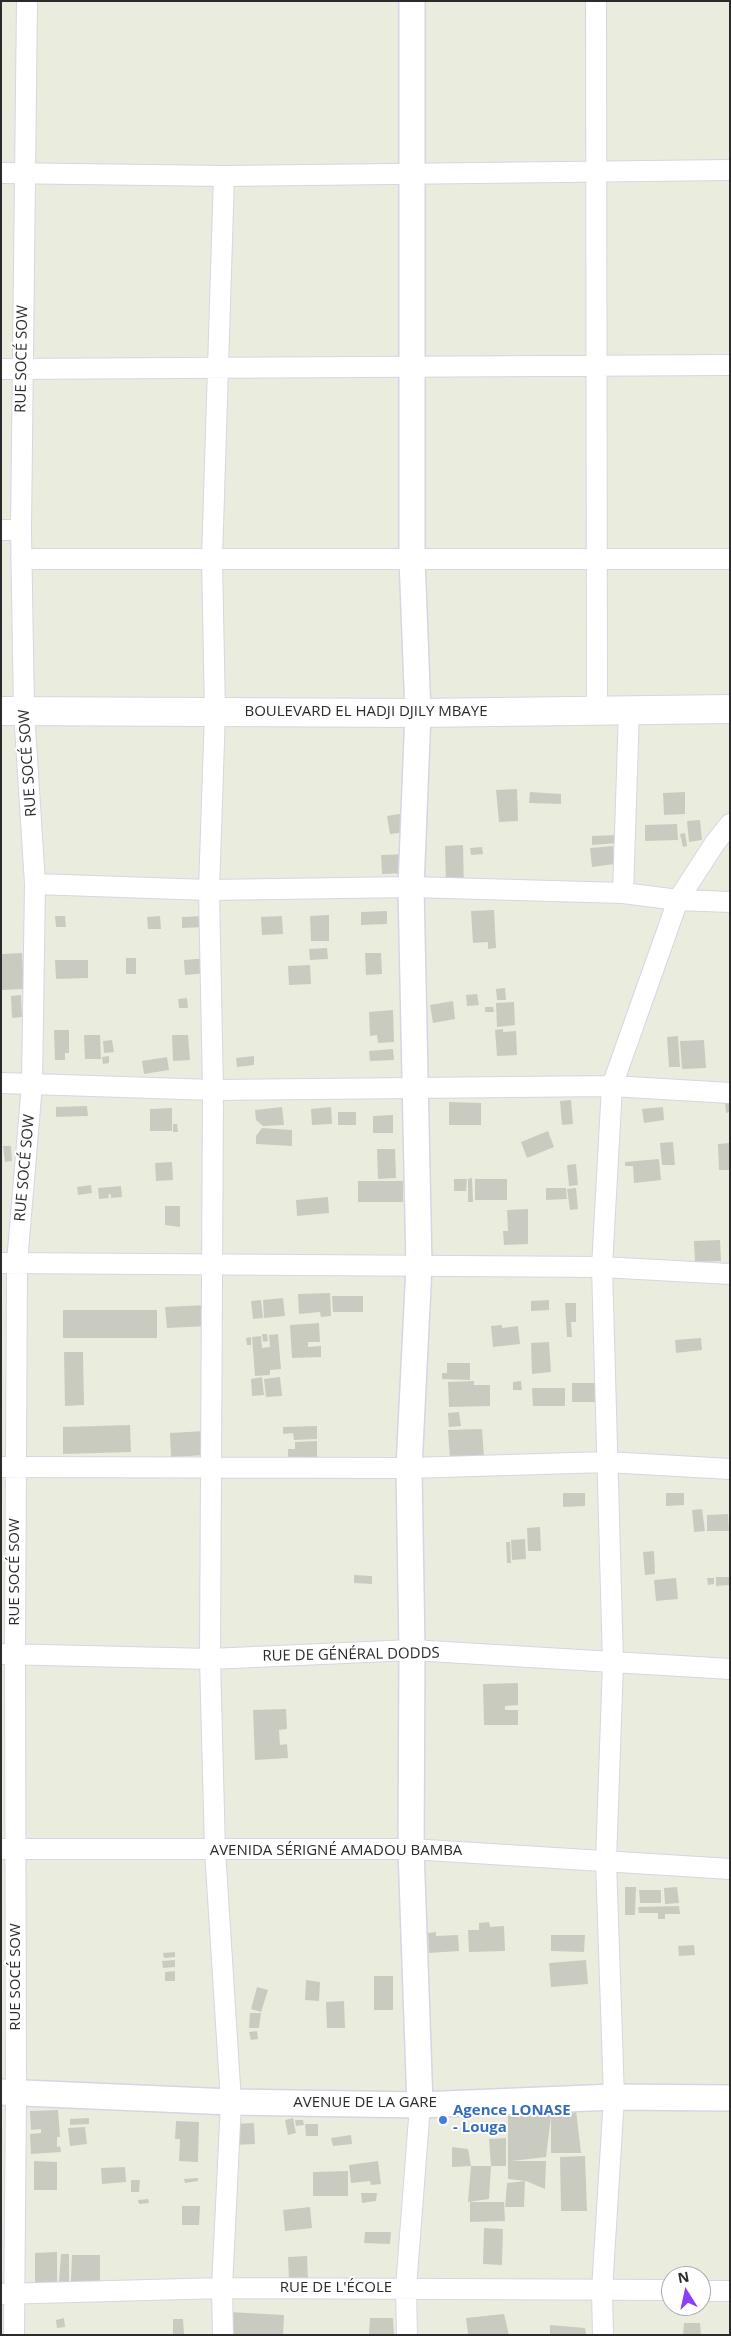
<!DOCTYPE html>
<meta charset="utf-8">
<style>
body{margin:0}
#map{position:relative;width:731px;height:2336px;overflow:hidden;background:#eaedde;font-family:"Open Sans",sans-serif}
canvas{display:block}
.frame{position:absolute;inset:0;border:2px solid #2b2b2b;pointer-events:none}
.north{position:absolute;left:661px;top:2266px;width:50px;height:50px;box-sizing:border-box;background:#fff;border:1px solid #aaa;border-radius:50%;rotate:350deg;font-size:14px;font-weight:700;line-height:20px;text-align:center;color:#2b2b2b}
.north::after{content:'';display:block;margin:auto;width:18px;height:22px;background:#8b3ff8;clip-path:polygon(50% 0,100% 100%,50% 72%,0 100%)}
</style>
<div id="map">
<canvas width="731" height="2336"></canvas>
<div class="frame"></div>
<div class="north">N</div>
</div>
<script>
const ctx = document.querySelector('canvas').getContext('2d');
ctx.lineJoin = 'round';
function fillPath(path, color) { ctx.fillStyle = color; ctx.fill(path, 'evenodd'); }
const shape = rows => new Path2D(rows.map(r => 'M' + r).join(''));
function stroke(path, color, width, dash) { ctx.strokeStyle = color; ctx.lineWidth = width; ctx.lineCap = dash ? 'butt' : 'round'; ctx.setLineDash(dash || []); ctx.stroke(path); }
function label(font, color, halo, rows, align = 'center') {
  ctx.font = font + ' "Open Sans",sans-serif'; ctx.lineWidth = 4; ctx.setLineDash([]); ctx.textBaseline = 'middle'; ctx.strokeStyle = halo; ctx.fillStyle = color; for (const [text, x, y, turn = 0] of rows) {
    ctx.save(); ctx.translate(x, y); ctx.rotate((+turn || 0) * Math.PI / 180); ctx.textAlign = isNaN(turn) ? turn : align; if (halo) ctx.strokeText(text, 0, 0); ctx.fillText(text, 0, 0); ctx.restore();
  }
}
const building = shape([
 [517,789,518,821,499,822,496,790],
 [530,792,561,794,561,804,529,803],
 [685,792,685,814,664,815,663,793],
 [405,813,408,832,390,834,387,816],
 [700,820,702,840,689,842,687,821],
 [677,824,678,840,645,841,645,825],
 [685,833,687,846,683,847,680,834],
 [617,835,618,843,592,845,592,836],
 [463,845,464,887,446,887,445,846],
 [613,846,615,864,592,867,590,848],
 [482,847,483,854,471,855,470,848],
 [408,854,409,873,382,874,381,855],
 [494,910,496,948,488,949,488,942,473,943,471,911],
 [387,911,387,924,361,925,361,912],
 [329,915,329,941,311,941,310,916],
 [55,916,65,916,66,927,56,927],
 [160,916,161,929,148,929,147,917],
 [204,916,205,927,182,928,182,917],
 [282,916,283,934,262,935,261,917],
 [327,948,328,959,310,960,309,949],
 [22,953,24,989,1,990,1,954],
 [365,953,381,953,382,974,366,975],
 [126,958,136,958,136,974,126,974],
 [208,958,209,973,185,975,184,960],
 [55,960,88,960,88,978,56,979],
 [310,965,311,984,289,985,288,966],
 [505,988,506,1000,497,1000,496,989],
 [477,994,479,1005,467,1006,466,995],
 [21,995,22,1017,12,1018,11,996],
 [187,998,188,1008,179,1008,178,999],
 [453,1001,455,1019,433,1023,430,1005],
 [514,1002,515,1025,497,1027,496,1003],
 [485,1007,493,1007,494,1012,485,1012],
 [393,1010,394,1042,378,1043,377,1035,370,1036,369,1012],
 [503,1029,503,1032,516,1031,517,1055,497,1056,495,1030],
 [54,1030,69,1030,69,1053,65,1053,65,1060,55,1060],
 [84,1035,100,1035,101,1059,85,1059],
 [172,1035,188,1035,190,1060,173,1061],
 [678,1036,680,1067,669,1067,667,1037],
 [112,1040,114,1052,104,1053,103,1041],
 [704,1040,706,1068,682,1069,680,1041],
 [393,1049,394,1060,370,1061,369,1051],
 [109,1056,109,1063,103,1064,102,1057],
 [254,1056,254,1065,237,1067,236,1058],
 [167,1057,169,1070,144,1074,142,1061],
 [571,1100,573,1124,562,1125,560,1101],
 [449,1102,481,1103,481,1125,449,1125],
 [725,1102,730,1102,730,1112,726,1113],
 [87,1106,88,1116,56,1117,56,1107],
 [282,1107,284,1125,263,1126,256,1120,255,1110],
 [331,1107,332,1124,312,1125,311,1109],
 [663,1107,664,1120,644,1123,642,1109],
 [172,1108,172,1131,150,1131,150,1109],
 [338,1112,356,1112,356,1125,338,1125],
 [393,1115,393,1133,373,1133,373,1116],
 [173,1124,177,1124,178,1132,173,1132],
 [262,1128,292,1130,292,1146,256,1144,256,1136],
 [548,1131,554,1147,527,1158,521,1142],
 [673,1142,675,1165,662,1165,660,1143],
 [730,1143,730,1170,719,1170,718,1144],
 [3,1146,11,1146,12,1161,5,1162],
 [377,1149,395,1149,396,1178,378,1179],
 [659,1159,661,1180,634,1183,633,1166,625,1166,625,1162],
 [172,1162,173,1180,156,1181,155,1163],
 [576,1164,578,1185,569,1186,567,1165],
 [472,1178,473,1202,468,1202,468,1179],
 [454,1179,467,1179,466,1191,454,1191],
 [475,1179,507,1179,507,1200,475,1200],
 [358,1181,403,1181,403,1202,358,1202],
 [91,1185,92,1193,78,1195,77,1187],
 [121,1186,122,1197,111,1198,111,1194,108,1195,109,1198,99,1199,98,1188],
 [546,1188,566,1188,567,1199,546,1200],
 [576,1188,578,1209,570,1210,567,1189],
 [328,1197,329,1213,297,1216,296,1200],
 [165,1206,180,1206,180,1227,165,1225],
 [528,1209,528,1244,504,1245,503,1231,508,1231,507,1210],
 [720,1240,721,1261,695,1262,694,1241],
 [330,1293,331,1316,321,1317,320,1312,299,1314,298,1294],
 [332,1296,363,1296,363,1312,333,1312],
 [283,1298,285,1316,264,1318,263,1300],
 [261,1300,263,1318,253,1319,251,1301],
 [549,1300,549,1310,531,1311,531,1301],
 [565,1303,576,1303,576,1322,571,1322,572,1337,567,1337],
 [207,1305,208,1326,167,1328,165,1307],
 [63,1310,157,1310,157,1338,63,1338],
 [319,1323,320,1342,308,1342,308,1347,321,1346,321,1357,292,1358,290,1325],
 [502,1325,502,1328,518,1326,520,1344,493,1347,491,1326],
 [262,1334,267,1334,268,1341,263,1342],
 [278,1334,281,1369,270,1370,270,1375,255,1376,252,1337,261,1336,262,1348,270,1347,269,1335],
 [251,1337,251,1345,247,1345,246,1338],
 [701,1338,702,1350,676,1353,675,1340],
 [549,1342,551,1372,532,1374,531,1343],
 [64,1352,83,1352,84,1405,65,1406],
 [447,1363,470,1363,470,1380,442,1379,442,1373,447,1373],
 [262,1377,264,1395,252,1396,251,1379],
 [280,1377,282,1396,266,1397,264,1379],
 [474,1381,474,1385,490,1385,490,1406,449,1407,448,1382],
 [521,1381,522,1390,513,1390,513,1382],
 [572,1383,603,1383,603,1402,572,1402],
 [532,1388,565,1388,565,1406,533,1406],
 [459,1412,461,1426,449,1427,448,1413],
 [130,1425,131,1452,63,1454,63,1427],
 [317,1426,317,1439,294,1440,293,1433,283,1434,283,1427],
 [482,1429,484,1457,450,1459,448,1430],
 [205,1431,206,1455,171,1457,170,1433],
 [317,1441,317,1458,288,1459,288,1449,295,1449,295,1442],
 [563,1493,585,1493,585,1506,563,1507],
 [666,1493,684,1493,684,1505,666,1506],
 [702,1509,705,1531,694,1532,692,1510],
 [728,1514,729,1531,707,1531,707,1515],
 [540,1527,541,1551,528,1551,527,1528],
 [525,1539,526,1559,512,1560,511,1540],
 [506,1542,510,1542,511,1563,507,1563],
 [654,1551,655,1574,645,1575,643,1552],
 [354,1575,372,1576,372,1584,354,1583],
 [716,1577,729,1577,730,1585,716,1586],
 [676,1578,678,1599,656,1601,654,1580],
 [707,1578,714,1578,714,1584,708,1585],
 [518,1683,518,1705,505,1706,505,1710,518,1710,518,1725,484,1725,483,1684],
 [286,1709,287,1729,279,1730,280,1745,287,1744,288,1758,255,1760,253,1710],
 [625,1887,636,1887,635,1915,625,1915],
 [677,1887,679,1903,665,1904,664,1888],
 [639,1890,661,1890,661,1903,640,1903],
 [679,1906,680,1914,665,1914,665,1919,658,1919,658,1913,639,1913,638,1907],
 [489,1922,490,1927,504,1926,505,1951,469,1952,468,1930,479,1930,479,1923],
 [436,1932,436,1936,458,1935,459,1951,429,1953,428,1933],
 [551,1935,585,1935,584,1952,551,1951],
 [694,1945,695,1955,679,1956,678,1946],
 [175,1952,175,1957,164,1958,163,1953],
 [175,1960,175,1967,163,1968,162,1961],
 [586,1960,588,1984,551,1987,549,1963],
 [175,1971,175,1981,165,1981,165,1972],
 [374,1976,393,1976,393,2010,374,2010],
 [306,1980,320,1982,319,2001,305,2000],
 [257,1987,268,1990,261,2012,251,2009],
 [344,2001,345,2028,327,2028,326,2002],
 [250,2013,261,2013,259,2028,249,2028],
 [257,2031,258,2039,251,2040,249,2032],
 [58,2110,60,2137,57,2137,57,2147,60,2146,61,2152,31,2154,30,2134,41,2133,41,2129,31,2130,30,2111],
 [576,2110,581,2153,551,2153,551,2117,546,2157,512,2161,546,2161,545,2189,526,2181,508,2179,508,2116,551,2115,551,2112],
 [89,2118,89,2124,70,2125,70,2119],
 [293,2118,296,2133,288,2135,285,2120],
 [295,2120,303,2120,304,2125,296,2126],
 [176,2121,199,2122,198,2162,179,2161,180,2139,175,2139],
 [254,2123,255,2144,234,2145,233,2124],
 [305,2124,318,2124,318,2136,306,2136],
 [85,2127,87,2144,70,2146,68,2128],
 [351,2135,352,2144,333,2146,331,2138],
 [506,2138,506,2166,491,2166,489,2139],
 [452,2147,468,2149,471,2166,452,2167],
 [585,2156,587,2211,561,2211,560,2157],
 [34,2161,57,2162,57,2190,34,2190],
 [378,2161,381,2184,371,2185,370,2181,351,2183,349,2165],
 [471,2166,491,2166,489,2199,468,2202],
 [125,2167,126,2182,102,2184,101,2168],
 [348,2171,348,2196,313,2196,313,2172],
 [198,2178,198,2181,185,2183,184,2179],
 [131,2180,140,2180,139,2192,131,2192],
 [525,2181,524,2207,505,2207,507,2183],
 [361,2193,377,2193,376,2201,362,2203],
 [148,2199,149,2203,139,2204,138,2200],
 [470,2202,504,2202,505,2221,470,2222],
 [182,2206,200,2206,199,2225,182,2225],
 [310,2207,312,2228,285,2231,283,2210],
 [484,2228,503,2229,502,2265,483,2264],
 [365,2232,391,2232,390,2244,364,2243],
 [57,2252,57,2283,35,2283,35,2253],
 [61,2254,69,2254,69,2283,59,2282],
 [72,2255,100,2255,100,2281,71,2281],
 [307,2256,308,2281,289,2281,288,2257],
 [229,2312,284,2315,283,2335,229,2335],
 [504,2314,509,2335,468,2334,466,2318],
 [64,2318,65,2327,57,2328,56,2320],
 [370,2318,393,2318,394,2335,369,2335],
 [173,2319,183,2319,184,2334,173,2335],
 [684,2323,700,2323,701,2335,683,2335],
 [550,2325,585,2328,586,2335,550,2335]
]);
const minor = shape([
 [596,1,597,710],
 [1,173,224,176,730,170],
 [1,369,730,365],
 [1,530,21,530],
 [21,559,730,559],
 [35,884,209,890,411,887,623,893,678,900,730,902],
 [623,893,629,710],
 [1,1083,213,1090,612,1086,730,1093],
 [1,1263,602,1267,730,1274],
 [1,1467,409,1468,607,1462,730,1469],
 [1,1654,210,1659,412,1650,730,1669],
 [1,1849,411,1849,730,1869],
 [701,2291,730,2291],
 [1,2294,222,2288,671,2290],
 [14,2335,16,2092,15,1654,17,1263,32,1084,35,884,24,711,21,530,27,1],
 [223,2335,222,2288,231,2102,215,1850,210,1659,213,1090,209,890,215,712,212,559,224,176],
 [407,2335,406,2288,420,2105],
 [603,2335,602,2290,614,2097,606,1861,613,1663,602,1267,612,1086,678,900,715,843,730,824]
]);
const tertiary = shape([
 [412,1,412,559,418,713,411,887,419,1266,409,1468,412,1650,411,1849,420,2105],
 [1,2092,231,2102,420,2105,614,2097,730,2098]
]);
const secondary = shape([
 [1,711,418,713,730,709]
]);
const markers = [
 [443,2120,5,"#3f7fe0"]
];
const streetNames = [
 ["RUE SOCÉ SOW",22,359,-89],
 ["BOULEVARD EL HADJI DJILY MBAYE",366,712],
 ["RUE SOCÉ SOW",28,763,-94],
 ["RUE SOCÉ SOW",25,1168,-85],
 ["RUE SOCÉ SOW",15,1572,-90],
 ["RUE DE GÉNÉRAL DODDS",351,1655,-1],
 ["AVENIDA SÉRIGNÉ AMADOU BAMBA",336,1851],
 ["RUE SOCÉ SOW",16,1977,-90],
 ["AVENUE DE LA GARE",365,2103],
 ["RUE DE L'ÉCOLE",336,2288]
];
const shopNames = [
 ["Agence LONASE",453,2111],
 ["- Louga",453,2128]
];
fillPath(building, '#c9cbc0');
stroke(minor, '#dad3e4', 22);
stroke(tertiary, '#dad3e4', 28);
stroke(secondary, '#dad3e4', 30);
stroke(minor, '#fff', 20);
stroke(tertiary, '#fff', 25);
stroke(secondary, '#fff', 28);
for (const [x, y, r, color] of markers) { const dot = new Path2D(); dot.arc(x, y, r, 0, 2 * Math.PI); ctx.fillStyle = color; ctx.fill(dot); stroke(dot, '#fff', 2); }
label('15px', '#2b2b2b', '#fff', streetNames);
label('bold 15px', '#366cbe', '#fff', shopNames, 'left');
</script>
